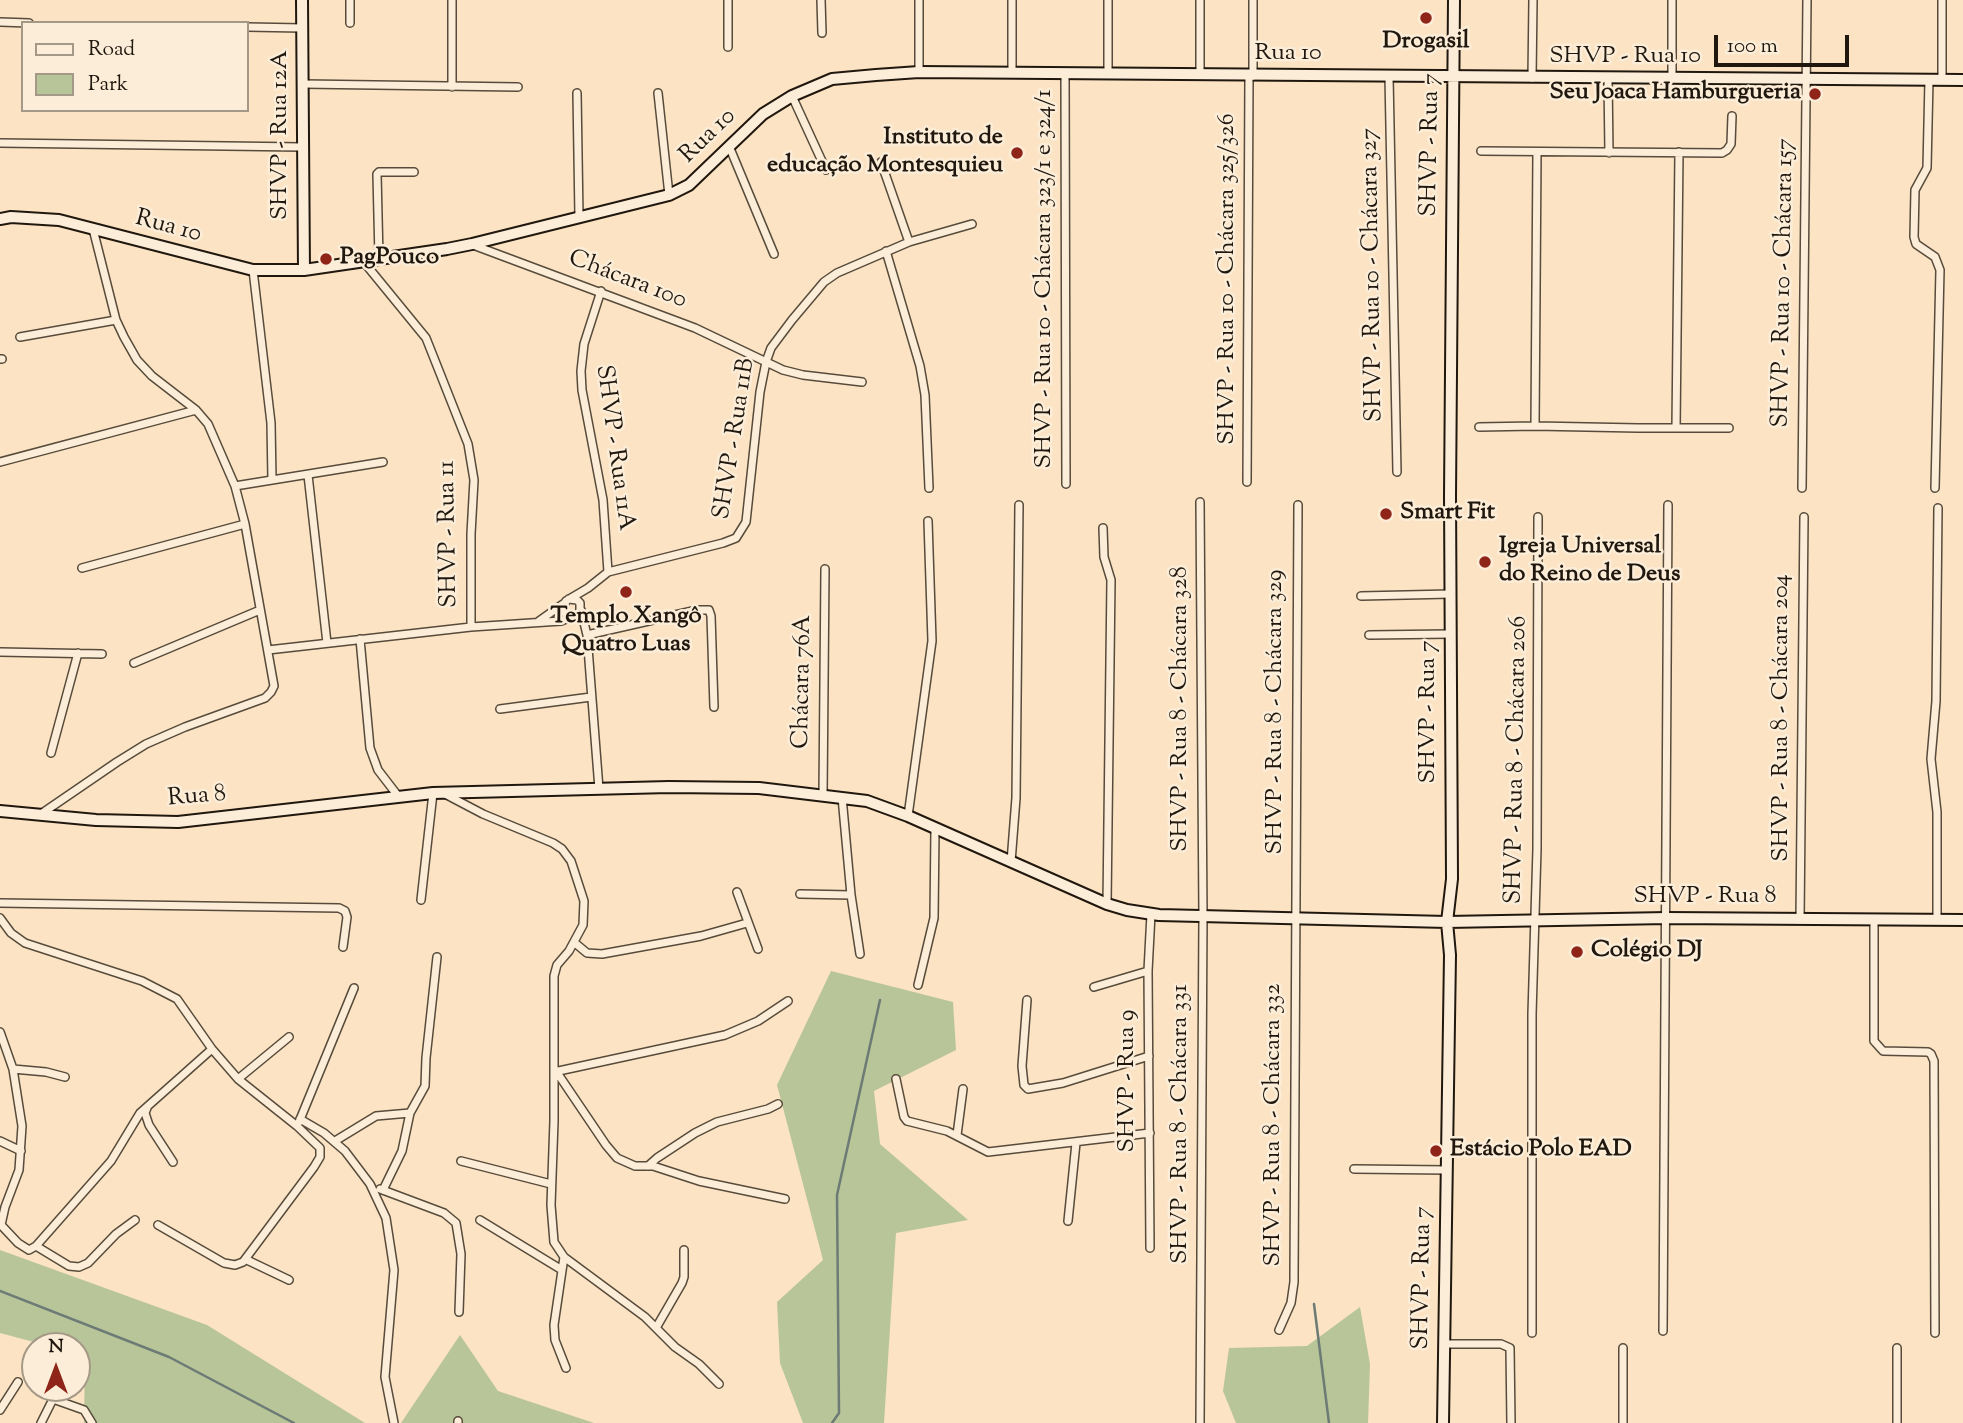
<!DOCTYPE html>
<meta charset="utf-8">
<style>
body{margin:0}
#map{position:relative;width:1963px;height:1423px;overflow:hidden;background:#fbe3c3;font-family:"Sorts Mill Goudy",serif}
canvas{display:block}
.legend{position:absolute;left:21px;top:21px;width:228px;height:91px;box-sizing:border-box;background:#fcedd8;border:2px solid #a49887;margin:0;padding:9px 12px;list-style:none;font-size:21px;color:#20180e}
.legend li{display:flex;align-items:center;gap:14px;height:35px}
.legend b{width:35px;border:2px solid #a49887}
.north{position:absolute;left:21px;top:1332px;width:70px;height:70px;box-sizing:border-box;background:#fcedd8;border:2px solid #a49887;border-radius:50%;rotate:0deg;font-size:19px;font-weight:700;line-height:28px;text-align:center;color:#20180e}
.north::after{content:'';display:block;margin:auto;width:24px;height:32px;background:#8f2418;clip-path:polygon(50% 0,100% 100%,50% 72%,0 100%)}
.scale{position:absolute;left:1714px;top:35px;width:135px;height:32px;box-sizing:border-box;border:4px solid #20180e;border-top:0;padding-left:9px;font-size:21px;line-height:24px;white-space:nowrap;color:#20180e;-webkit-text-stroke:5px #fcedd8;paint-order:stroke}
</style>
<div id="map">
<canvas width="1963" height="1423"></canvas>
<ul class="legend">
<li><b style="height:9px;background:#fcedd8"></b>Road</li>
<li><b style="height:19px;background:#b8c599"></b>Park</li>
</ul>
<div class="north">N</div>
<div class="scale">100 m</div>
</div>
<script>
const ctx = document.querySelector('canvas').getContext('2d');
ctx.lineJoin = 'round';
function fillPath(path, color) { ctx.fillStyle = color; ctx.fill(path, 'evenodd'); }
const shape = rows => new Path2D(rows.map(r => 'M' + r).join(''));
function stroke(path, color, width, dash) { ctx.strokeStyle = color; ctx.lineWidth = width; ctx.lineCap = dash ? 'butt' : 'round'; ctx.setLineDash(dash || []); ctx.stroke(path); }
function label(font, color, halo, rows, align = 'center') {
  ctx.font = font + ' "Sorts Mill Goudy",serif'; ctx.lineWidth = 5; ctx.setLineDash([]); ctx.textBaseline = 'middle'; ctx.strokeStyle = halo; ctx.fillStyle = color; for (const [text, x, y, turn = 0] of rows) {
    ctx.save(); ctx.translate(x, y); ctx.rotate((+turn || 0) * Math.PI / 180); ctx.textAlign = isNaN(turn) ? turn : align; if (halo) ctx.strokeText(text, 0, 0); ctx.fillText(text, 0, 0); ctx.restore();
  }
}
const green = shape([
 [831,971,953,1002,956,1050,874,1091,880,1144,968,1220,896,1233,884,1423,803,1423,780,1363,777,1302,823,1260,777,1085],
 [0,1250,207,1325,365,1423,84,1423,85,1356,77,1353,77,1346,49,1346,0,1333],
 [1360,1307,1370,1364,1368,1423,1236,1423,1223,1391,1229,1348,1307,1346],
 [460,1335,498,1391,594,1423,401,1423]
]);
const stream = shape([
 [0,1291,169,1357,294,1423],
 [1314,1304,1329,1423],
 [832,1423,839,1413,837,1195,880,1000]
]);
const street = shape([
 [350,0,350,23],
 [821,0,822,33],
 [919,0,919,72],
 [1108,0,1108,74],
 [1200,0,1200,75],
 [1253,0,1253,76],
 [1672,0,1672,78],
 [1942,0,1942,80],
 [0,22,29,23],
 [247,27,302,28],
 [728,47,728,0],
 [1012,73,1012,0],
 [1065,74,1066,484],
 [1389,77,1397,472],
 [1532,78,1533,0],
 [1608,79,1609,153],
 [1929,80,1927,168,1915,190,1914,237,1916,244,1935,257,1940,270,1935,488],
 [303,84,518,87],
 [452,87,452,0],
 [577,93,579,217],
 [658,93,669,195],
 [792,96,826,170],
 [0,143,301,147],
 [729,146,774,254],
 [1481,151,1722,153,1727,150,1731,144,1732,116],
 [1537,152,1535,426,1638,428,1676,428,1679,152],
 [881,162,909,242],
 [473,245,695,328,783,370,803,375,862,382],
 [886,251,920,366,925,395,929,488],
 [379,258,377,174,379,172,414,172],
 [363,261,426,338,468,444,474,480,471,534,471,627],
 [253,270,271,423,272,480],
 [601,291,584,344,581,371,582,390,603,500,608,572],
 [20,337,116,320],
 [0,359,2,359],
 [1479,427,1535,426],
 [1676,428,1729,428],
 [0,462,196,410],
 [308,475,327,643],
 [1247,482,1249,76],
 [235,486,383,462],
 [1802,488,1807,0],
 [1200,502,1203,916,1200,1423],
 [1103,528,1104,557,1111,580,1107,904],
 [82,568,245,524],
 [1361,596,1451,594],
 [569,599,577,600,580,603,580,612,575,616,567,615,564,612,563,608,566,601,588,588,608,572,723,543,736,538,746,522,760,392,766,362,771,348,792,320,824,282,837,273,909,242,972,224],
 [581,610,587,635,599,789],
 [539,621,563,604],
 [587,635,697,610,709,610,711,616,714,707],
 [1369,635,1450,634],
 [360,639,370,748,378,770,398,796],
 [268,650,471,627,561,621,571,617],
 [0,652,102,654],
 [134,663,260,610],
 [500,709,591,697],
 [51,753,78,653],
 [443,793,483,814,553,843,562,849,571,861,584,901,583,925,569,951,557,965,554,976,554,1121,551,1205,554,1242,564,1257,645,1317,675,1347,699,1364,719,1384],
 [823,795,825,569],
 [842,797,851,895,860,954],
 [41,814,117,762,146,744,185,727,265,698,271,692,274,686,245,524,235,486,208,424,196,410,152,376,137,360,124,337,116,320,93,229],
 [908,816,932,641,928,521],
 [1011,862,1016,798,1019,505],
 [737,892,758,949],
 [800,894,851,895],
 [421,900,433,793],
 [0,903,339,908,345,911,347,917,343,947],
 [0,918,11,933,25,943,142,981,177,999,212,1049,238,1079,297,1126,320,1148,320,1157,314,1167,243,1262,235,1265,224,1263,158,1225],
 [1800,920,1804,517],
 [1874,920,1874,1041,1883,1051,1928,1052,1931,1054,1934,1061,1935,1333],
 [1937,920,1937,812,1931,759,1936,701,1938,508],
 [575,943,587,953,602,954,701,936,747,923],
 [918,985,934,918,935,829],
 [1094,987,1148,971],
 [1027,1000,1022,1066,1024,1085,1028,1089,1063,1083,1149,1056],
 [0,1032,13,1069,22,1126,19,1170,5,1207,1,1225,18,1243,29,1250,36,1246,111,1161,140,1113,212,1049],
 [13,1069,46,1072,65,1077],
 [556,1071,606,1145,617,1158,635,1166,653,1166,699,1181,785,1199],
 [554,1072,725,1035,758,1021,788,1001],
 [238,1079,289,1037],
 [896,1079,904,1117,907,1121,947,1131,988,1152,1150,1133],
 [147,1108,145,1113,149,1125,173,1162],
 [300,1119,324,1133,345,1151,370,1184,386,1218,394,1270,385,1377,394,1423],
 [299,1122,354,988],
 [957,1135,963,1089],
 [0,1141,21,1151],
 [335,1141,376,1116,410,1113],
 [461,1161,551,1184],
 [648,1166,657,1158,695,1133,717,1122,768,1109,778,1104],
 [1354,1169,1447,1170],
 [380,1189,444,1213,456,1223,461,1254,459,1312],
 [383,1190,402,1151,410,1113,425,1086,426,1058,437,957],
 [480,1220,562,1270],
 [1068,1221,1076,1143],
 [36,1246,69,1266,79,1267,88,1263,116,1234,135,1220],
 [1150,1248,1148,971,1151,914],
 [564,1257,554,1325,555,1340,566,1368],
 [247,1260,289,1280],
 [656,1328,682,1283,684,1277,684,1250],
 [1279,1330,1291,1303,1294,1282,1298,505],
 [1663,1331,1668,505],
 [1532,1333,1532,1014,1537,849,1538,517],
 [1445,1344,1501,1344,1510,1348,1511,1423],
 [1623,1348,1623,1423],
 [0,1410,18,1382],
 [458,1421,458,1423],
 [41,1423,53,1399,84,1410,92,1423],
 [1897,1423,1897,1348]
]);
const secondary = shape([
 [302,0,304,270],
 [0,219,11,217,59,220,253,270,304,270,447,249,472,244,669,195,689,185,763,114,792,96,832,79,876,75,919,72,1963,80],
 [0,811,96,820,178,822,433,793,669,787,759,788,867,801,908,816,1107,904,1127,910,1159,915,1447,922,1667,918,1963,920],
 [1443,1423,1450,955,1447,922,1452,879,1450,496,1454,0]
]);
const markers = [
 [1426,18,7,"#8f2418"],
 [1815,94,7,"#8f2418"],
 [1017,153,7,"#8f2418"],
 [326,259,7,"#8f2418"],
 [1386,514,7,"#8f2418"],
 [1485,562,7,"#8f2418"],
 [626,592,7,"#8f2418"],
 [1577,952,7,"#8f2418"],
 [1436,1151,7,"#8f2418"]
];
const poiNames = [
 ["Drogasil",1426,43,"center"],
 ["Seu Joaca Hamburgueria",1801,94,"right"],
 ["Instituto de",1003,139,"right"],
 ["educação Montesquieu",1003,167,"right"],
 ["PagPouco",340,259],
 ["Smart Fit",1400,514],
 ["Igreja Universal",1499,548],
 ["do Reino de Deus",1499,576],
 ["Templo Xangô",626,618,"center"],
 ["Quatro Luas",626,646,"center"],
 ["Colégio DJ",1591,952],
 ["Estácio Polo EAD",1450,1151]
];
const streetNames = [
 ["Rua 10",1288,55],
 ["SHVP - Rua 10",1625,58],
 ["SHVP - Rua 12A",282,135,-90],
 ["Rua 10",709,137,-44],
 ["SHVP - Rua 7",1432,145,-89],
 ["Rua 10",168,228,15],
 ["SHVP - Rua 10 - Chácara 327",1374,275,-91],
 ["SHVP - Rua 10 - Chácara 323/1 e 324/1",1046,279,-90],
 ["SHVP - Rua 10 - Chácara 325/326",1229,279,-90],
 ["Chácara 100",627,281,21],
 ["SHVP - Rua 10 - Chácara 157",1785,283,-89],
 ["SHVP - Rua 11B",736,439,-81],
 ["SHVP - Rua 11A",613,448,82],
 ["SHVP - Rua 11",450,534,-91],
 ["Chácara 76A",804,682,-89],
 ["SHVP - Rua 8 - Chácara 328",1182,709,-90],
 ["SHVP - Rua 8 - Chácara 329",1277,712,-90],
 ["SHVP - Rua 7",1430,712,-90],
 ["SHVP - Rua 8 - Chácara 204",1783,718,-90],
 ["SHVP - Rua 8 - Chácara 206",1518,760,-89],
 ["Rua 8",197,798,-5],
 ["SHVP - Rua 8",1705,898],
 ["SHVP - Rua 9",1129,1081,-90],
 ["SHVP - Rua 8 - Chácara 331",1182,1124,-90],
 ["SHVP - Rua 8 - Chácara 332",1275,1125,-90],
 ["SHVP - Rua 7",1424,1278,-89]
];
fillPath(green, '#b8c599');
stroke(stream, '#6d7b76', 2.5);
stroke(street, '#574b3b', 10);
stroke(secondary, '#20180e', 14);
stroke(street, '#fcedd8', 7);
stroke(secondary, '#fcedd8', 10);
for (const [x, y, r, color] of markers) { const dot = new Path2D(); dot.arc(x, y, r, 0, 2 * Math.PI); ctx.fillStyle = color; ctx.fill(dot); stroke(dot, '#fcedd8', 2.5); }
label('bold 24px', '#20180e', '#fcedd8', poiNames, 'left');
label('24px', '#20180e', '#fcedd8', streetNames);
</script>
